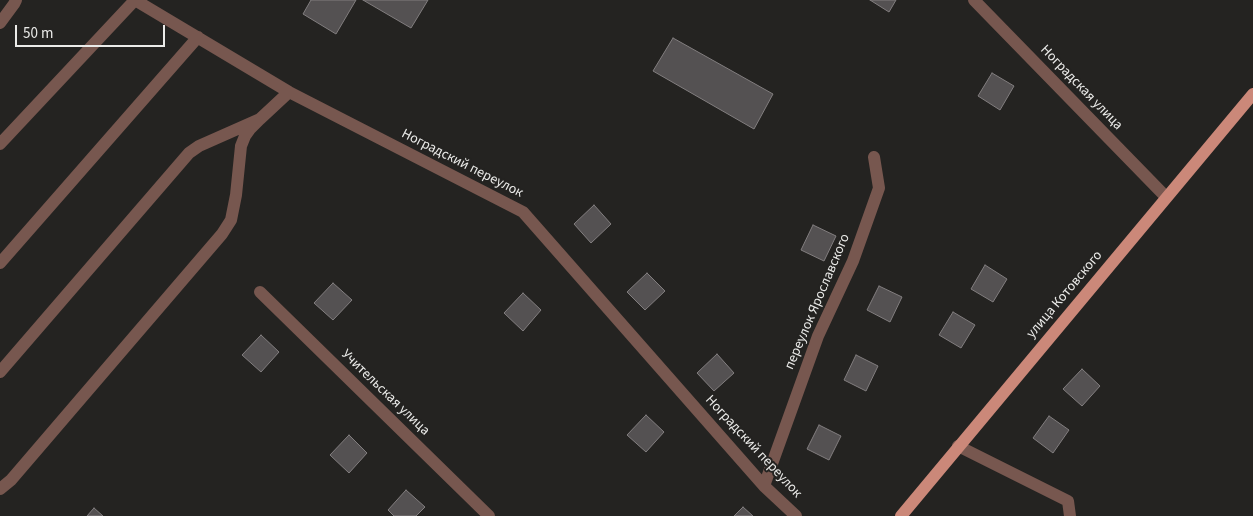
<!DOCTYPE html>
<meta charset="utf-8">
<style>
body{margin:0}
#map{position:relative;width:1253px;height:516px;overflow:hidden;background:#242321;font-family:"Source Sans 3",sans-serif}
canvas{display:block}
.scale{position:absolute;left:15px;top:25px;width:150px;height:22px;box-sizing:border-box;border:2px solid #ebebe9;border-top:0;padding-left:6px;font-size:15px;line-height:18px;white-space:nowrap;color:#ebebe9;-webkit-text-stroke:4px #242321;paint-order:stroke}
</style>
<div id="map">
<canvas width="1253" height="516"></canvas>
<div class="scale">50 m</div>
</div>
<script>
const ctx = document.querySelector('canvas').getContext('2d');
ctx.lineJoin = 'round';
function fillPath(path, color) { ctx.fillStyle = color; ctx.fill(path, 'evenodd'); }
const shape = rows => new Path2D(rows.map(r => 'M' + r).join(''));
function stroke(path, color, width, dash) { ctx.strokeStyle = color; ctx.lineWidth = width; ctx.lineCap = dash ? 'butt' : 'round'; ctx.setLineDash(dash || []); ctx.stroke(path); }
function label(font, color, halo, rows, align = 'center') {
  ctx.font = font + ' "Source Sans 3",sans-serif'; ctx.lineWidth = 4; ctx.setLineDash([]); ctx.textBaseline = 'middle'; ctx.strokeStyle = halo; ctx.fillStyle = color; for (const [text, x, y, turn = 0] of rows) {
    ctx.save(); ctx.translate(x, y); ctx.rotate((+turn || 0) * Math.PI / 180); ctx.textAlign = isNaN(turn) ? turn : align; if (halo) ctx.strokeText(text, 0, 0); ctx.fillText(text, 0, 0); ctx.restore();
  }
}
const building = shape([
 [311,0,356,0,336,34,303,14,311,0],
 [363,0,428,0,411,28,363,0],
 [870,0,896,0,889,12,870,0],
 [673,38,773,94,754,129,653,71,673,38],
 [992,73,1014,86,1000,110,978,96,992,73],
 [594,205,611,224,591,243,574,224,594,205],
 [813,225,836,236,824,261,801,250,813,225],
 [985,265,1007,279,993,302,971,289,985,265],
 [647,273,665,291,645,310,627,292,647,273],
 [333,283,352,300,333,320,314,303,333,283],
 [879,286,902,297,890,322,867,310,879,286],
 [523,293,541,310,523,331,504,313,523,293],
 [953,312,975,325,961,348,939,335,953,312],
 [261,335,279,352,261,372,242,355,261,335],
 [717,354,734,373,714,391,697,373,717,354],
 [856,355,878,366,866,391,844,380,856,355],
 [1082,369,1100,386,1082,406,1063,389,1082,369],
 [646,415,664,432,646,452,627,435,646,415],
 [1049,416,1069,430,1053,453,1033,438,1049,416],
 [819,425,841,436,829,460,807,449,819,425],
 [349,435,367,453,349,473,330,455,349,435],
 [406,490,425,507,416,516,394,516,388,510,406,490],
 [743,507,753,516,734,516,743,507],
 [94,508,103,516,87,516,94,508]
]);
const minor = shape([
 [974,0,1166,197],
 [0,23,14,4,16,0],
 [0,144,135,0,289,92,523,212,764,486,796,516],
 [0,263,198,37],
 [260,292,489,516],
 [0,372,189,153,199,146,260,119,289,92],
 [958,446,1068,501,1070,516],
 [764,486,818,336,853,261,879,188,874,157],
 [0,489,11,480,222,234,231,220,236,195,241,146,245,136,250,129,260,119]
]);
const major = shape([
 [901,516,1253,94]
]);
const streetNames = [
 ["Ноградская улица",1081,88,46],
 ["Ноградский переулок",462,164,27],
 ["улица Котовского",1065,295,-50],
 ["переулок Ярославского",818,302,-67],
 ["Учительская улица",385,393,44],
 ["Ноградский переулок",753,447,47]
];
fillPath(building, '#545152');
stroke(building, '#827e7f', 1);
stroke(minor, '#77574f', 12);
stroke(major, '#cb8879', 12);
label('14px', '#ebebe9', '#242321', streetNames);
</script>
